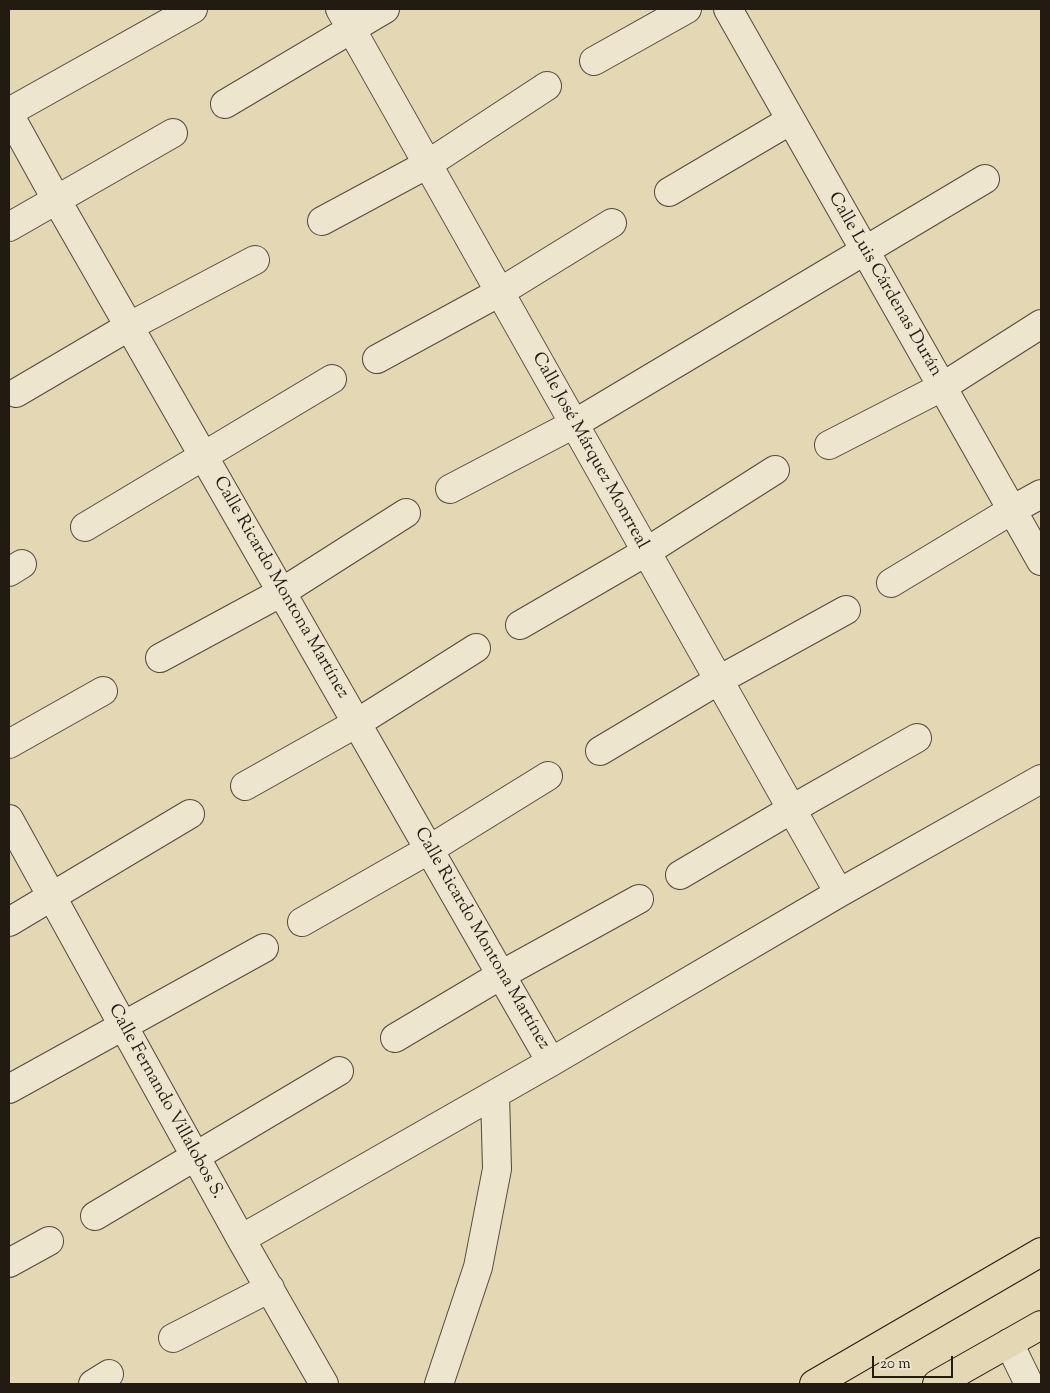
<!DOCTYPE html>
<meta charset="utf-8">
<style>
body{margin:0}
#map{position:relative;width:1050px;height:1393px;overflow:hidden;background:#e4d7b3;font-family:"Sorts Mill Goudy",serif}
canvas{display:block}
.frame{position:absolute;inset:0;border:10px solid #231a12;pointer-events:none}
.scale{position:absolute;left:872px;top:1356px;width:81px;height:22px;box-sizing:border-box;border:2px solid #231a12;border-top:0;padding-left:6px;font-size:15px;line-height:18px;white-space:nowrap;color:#231a12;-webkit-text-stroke:4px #ede5ce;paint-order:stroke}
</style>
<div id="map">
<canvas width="1050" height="1393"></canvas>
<div class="frame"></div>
<div class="scale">20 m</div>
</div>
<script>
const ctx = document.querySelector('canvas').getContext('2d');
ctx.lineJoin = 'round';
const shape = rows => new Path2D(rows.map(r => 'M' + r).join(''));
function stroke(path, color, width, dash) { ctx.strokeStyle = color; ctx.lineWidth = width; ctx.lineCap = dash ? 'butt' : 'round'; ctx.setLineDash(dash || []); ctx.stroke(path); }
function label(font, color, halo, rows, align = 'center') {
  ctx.font = font + ' "Sorts Mill Goudy",serif'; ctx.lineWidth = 4; ctx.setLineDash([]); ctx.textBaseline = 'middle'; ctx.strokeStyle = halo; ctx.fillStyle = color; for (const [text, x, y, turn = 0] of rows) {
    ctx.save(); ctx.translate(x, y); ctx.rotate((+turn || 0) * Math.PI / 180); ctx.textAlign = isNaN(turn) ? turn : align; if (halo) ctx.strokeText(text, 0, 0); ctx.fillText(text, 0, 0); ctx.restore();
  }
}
const minor = shape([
 [340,9,839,893],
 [728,9,1041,561],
 [594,61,687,9],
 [225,104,385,9],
 [9,112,193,9],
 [9,114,56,199,551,1062],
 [669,192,791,120],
 [322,221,428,164,547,86],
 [9,227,173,133],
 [377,359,500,292,612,223],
 [16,393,130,326,255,260],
 [829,445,942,387,1041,324],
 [450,489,574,424,985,179],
 [85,527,332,379],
 [9,572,22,564],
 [891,583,1012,510,1041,494],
 [520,625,646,552,775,470],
 [160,658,282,592,406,513],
 [9,744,103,691],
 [600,751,719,680,846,610],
 [245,786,357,723,476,648],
 [9,819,241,1239,324,1384],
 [680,875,792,809,917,738],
 [9,922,190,814],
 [302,922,430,849,548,776],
 [395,1038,501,975,639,899],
 [9,1089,264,948],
 [95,1216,339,1071],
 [241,1239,551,1062,839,893,1041,779],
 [9,1263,49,1241],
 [173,1338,270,1288],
 [1009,1343,1029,1384],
 [93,1384,109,1374],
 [439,1384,478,1267,497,1169,495,1094]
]);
const major = shape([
 [814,1384,1041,1252],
 [937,1384,1041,1325]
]);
const streetNames = [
 ["Calle Luis Cárdenas Durán",884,285,60],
 ["Calle José Márquez Monrreal",589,451,61],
 ["Calle Ricardo Montona Martínez",280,588,60],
 ["Calle Ricardo Montona Martínez",481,939,60],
 ["Calle Fernando Villalobos S.",165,1102,61]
];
stroke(minor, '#53493a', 30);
stroke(major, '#231a12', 30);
stroke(minor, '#ede5ce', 28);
stroke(major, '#e4d7b3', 28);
label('18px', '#231a12', '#ede5ce', streetNames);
</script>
